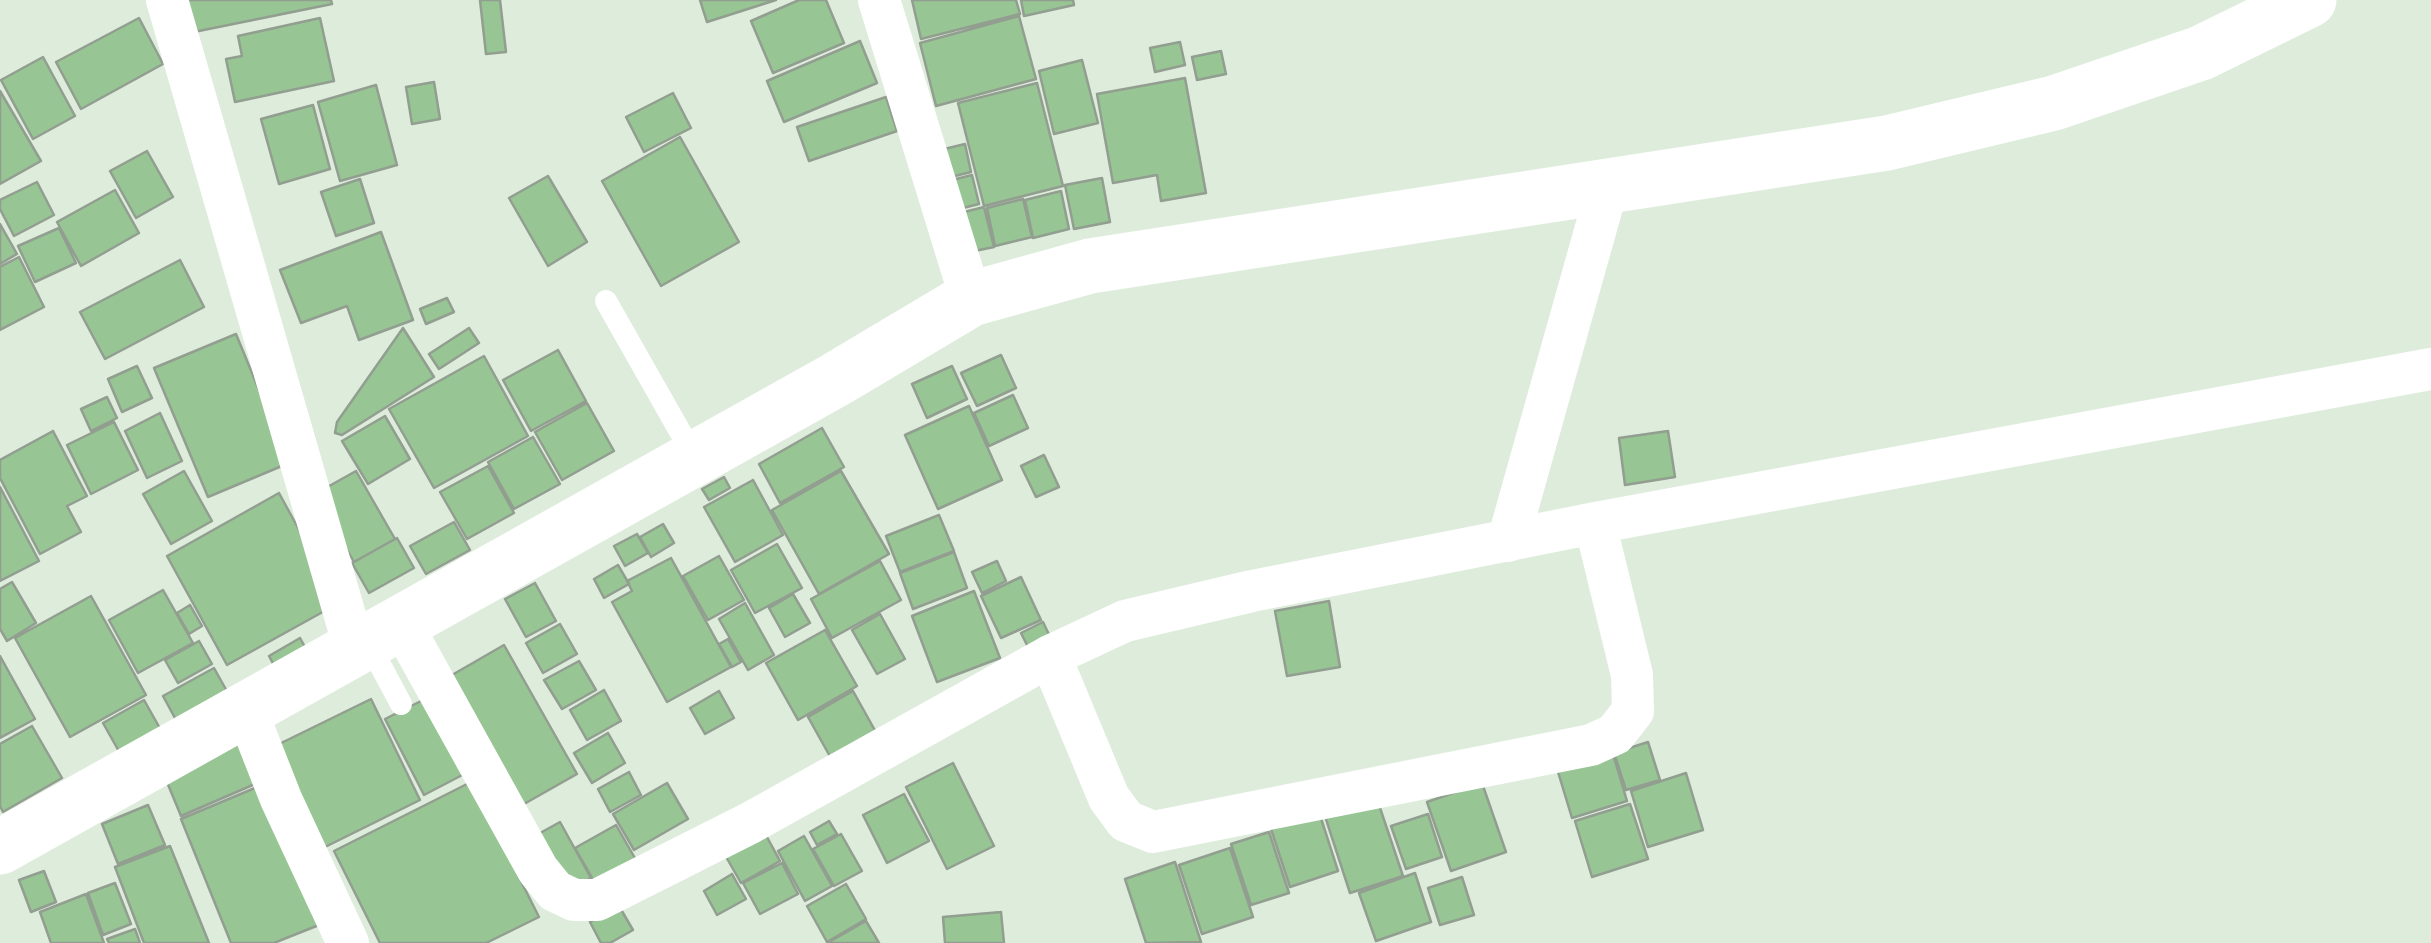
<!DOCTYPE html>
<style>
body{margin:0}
canvas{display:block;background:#deecdc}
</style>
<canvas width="2431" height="943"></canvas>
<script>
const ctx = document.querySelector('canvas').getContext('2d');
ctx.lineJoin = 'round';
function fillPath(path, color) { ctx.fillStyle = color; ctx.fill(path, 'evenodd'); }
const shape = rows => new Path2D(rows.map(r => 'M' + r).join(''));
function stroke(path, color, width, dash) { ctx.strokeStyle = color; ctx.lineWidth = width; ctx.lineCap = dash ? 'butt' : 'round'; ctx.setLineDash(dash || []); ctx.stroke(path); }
const building = shape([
 [177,0,331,0,332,4,184,34,177,0],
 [480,0,500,0,506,52,486,54,480,0],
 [700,0,776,0,707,22,700,0],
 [799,0,826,0,844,43,773,73,751,21,799,0],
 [912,0,1016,0,1020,14,921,39,912,0],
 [1021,0,1073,0,1074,5,1024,16,1021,0],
 [1019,16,1036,79,936,106,920,43,1019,16],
 [139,18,163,64,81,109,56,62,139,18],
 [320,18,334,81,235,102,226,59,242,56,238,36,320,18],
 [860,41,877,83,784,122,767,81,860,41],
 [1180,42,1185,65,1155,72,1150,48,1180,42],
 [1221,51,1226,74,1197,80,1192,57,1221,51],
 [43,57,75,116,33,139,1,80,43,57],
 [1082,60,1098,123,1054,134,1039,71,1082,60],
 [1185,78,1206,193,1161,201,1157,175,1113,183,1097,94,1185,78],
 [434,82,440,119,412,124,406,87,434,82],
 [1037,83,1063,186,984,206,958,103,1037,83],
 [376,85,397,165,340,181,318,102,376,85],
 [0,91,41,161,0,184,0,91],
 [673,93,691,128,644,152,626,117,673,93],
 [886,97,897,131,809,161,797,127,886,97],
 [313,105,330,169,279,184,261,119,313,105],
 [680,137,739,242,661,286,602,181,680,137],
 [965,144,971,172,947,178,940,150,965,144],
 [147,151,173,197,136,218,110,171,147,151],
 [972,175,979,204,955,210,948,181,972,175],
 [548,176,587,242,548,266,509,198,548,176],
 [1102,178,1110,222,1074,229,1065,185,1102,178],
 [360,179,374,223,336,236,321,192,360,179],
 [37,182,54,215,14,236,0,209,0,200,37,182],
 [115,190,139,233,81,266,57,222,115,190],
 [1061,191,1069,229,1033,238,1025,200,1061,191],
 [1023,199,1032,237,995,246,987,208,1023,199],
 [984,207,994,247,965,253,956,214,984,207],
 [0,224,17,254,0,264,0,224],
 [59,228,76,263,35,282,18,246,59,228],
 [381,232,413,320,359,340,347,306,301,323,280,270,381,232],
 [19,257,44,307,0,330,0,267,19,257],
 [180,260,204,307,105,359,80,312,180,260],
 [447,298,454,312,426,324,420,309,447,298],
 [403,328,434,377,342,435,335,433,337,422,403,328],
 [469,328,479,343,439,369,429,354,469,328],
 [236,334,289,463,208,497,154,368,236,334],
 [558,350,586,401,531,431,503,380,558,350],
 [1001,355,1016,388,977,406,961,373,1001,355],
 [484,356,528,436,434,488,389,409,484,356],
 [137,366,152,398,122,412,108,379,137,366],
 [952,366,967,399,927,418,912,384,952,366],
 [1013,395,1028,428,989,446,974,413,1013,395],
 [107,397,117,418,91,431,81,409,107,397],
 [587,403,614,451,562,480,535,432,587,403],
 [969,406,1002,480,938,509,905,435,969,406],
 [160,413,182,461,147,478,125,431,160,413],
 [385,416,410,459,368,484,342,441,385,416],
 [114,422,138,470,91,494,67,445,114,422],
 [822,428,844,467,780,503,759,464,822,428],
 [53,431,87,496,67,506,81,532,40,554,0,478,0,460,53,431],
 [1668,431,1675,477,1625,485,1619,438,1668,431],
 [533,437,560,484,514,509,488,462,533,437],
 [1044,455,1059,487,1036,497,1021,466,1044,455],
 [488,466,514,513,467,539,440,492,488,466],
 [184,471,212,521,171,544,143,494,184,471],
 [356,471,395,539,354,562,315,494,356,471],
 [841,471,889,554,819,594,772,510,841,471],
 [724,477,730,488,709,500,702,489,724,477],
 [753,480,783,535,735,562,704,507,753,480],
 [0,487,39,561,0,581,0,487],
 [279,493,339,603,227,665,167,556,279,493],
 [939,515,954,551,900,572,886,536,939,515],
 [454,522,470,550,426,574,410,546,454,522],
 [663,524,674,543,651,557,640,537,663,524],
 [637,534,648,553,625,566,614,546,637,534],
 [397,538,414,568,369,593,352,563,397,538],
 [777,544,802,588,755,613,731,570,777,544],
 [954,552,967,588,913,609,900,573,954,552],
 [719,556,744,600,708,620,683,576,719,556],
 [671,558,731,667,667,702,612,602,632,591,627,581,671,558],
 [880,561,901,600,832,638,811,599,880,561],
 [997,561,1006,581,982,593,972,572,997,561],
 [618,565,629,584,604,598,594,579,618,565],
 [1021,577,1041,620,1001,638,981,596,1021,577],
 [12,582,36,623,7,641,0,629,0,589,12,582],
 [535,583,556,621,526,637,505,599,535,583],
 [163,590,193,643,138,673,109,620,163,590],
 [974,591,1000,658,937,682,912,616,974,591],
 [793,594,810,623,785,637,769,608,793,594],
 [91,596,146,695,70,737,15,638,91,596],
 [1329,601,1340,667,1287,676,1275,611,1329,601],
 [745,603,774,655,748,670,719,619,745,603],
 [190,605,202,626,189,634,177,613,190,605],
 [880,614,905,659,877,674,852,630,880,614],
 [1043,622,1053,643,1031,653,1021,633,1043,622],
 [560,624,577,654,543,673,526,643,560,624],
 [825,630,857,686,798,720,766,663,825,630],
 [300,638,310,656,278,673,269,656,300,638],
 [728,639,741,662,732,667,719,644,728,639],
 [199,641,212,664,178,683,165,660,199,641],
 [504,645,577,774,524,804,452,675,504,645],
 [0,656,35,719,0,738,0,656],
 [579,661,596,690,562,709,544,680,579,661],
 [214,668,233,702,182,731,163,696,214,668],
 [604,690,621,721,587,740,570,710,604,690],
 [719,691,734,718,705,734,690,708,719,691],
 [853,691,877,734,832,760,808,717,853,691],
 [431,696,470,771,424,795,385,719,431,696],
 [371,699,420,800,319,850,269,749,371,699],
 [144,700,162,732,121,755,103,723,144,700],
 [32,726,62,778,3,812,0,806,0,744,32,726],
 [608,733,625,763,592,783,574,753,608,733],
 [243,735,262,781,181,816,162,770,243,735],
 [1648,742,1660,780,1626,790,1614,753,1648,742],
 [1610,744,1627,801,1572,818,1555,762,1610,744],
 [953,763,994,846,947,869,906,787,953,763],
 [629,772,641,795,610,812,598,789,629,772],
 [1686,773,1703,830,1648,847,1631,791,1686,773],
 [471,782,539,917,486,943,380,943,334,851,471,782],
 [667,783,688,819,634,850,613,814,667,783],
 [1482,783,1506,852,1451,871,1427,802,1482,783],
 [262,785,319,925,274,943,231,943,181,819,262,785],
 [904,794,929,841,887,863,863,815,904,794],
 [1376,796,1403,876,1350,893,1324,813,1376,796],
 [1630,804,1648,859,1592,877,1575,821,1630,804],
 [148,805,165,845,118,864,102,824,148,805],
 [1319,812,1338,871,1290,887,1271,829,1319,812],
 [1428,814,1442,857,1406,869,1391,826,1428,814],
 [829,821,837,834,817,845,810,832,829,821],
 [560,822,591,878,564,893,533,837,560,822],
 [616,825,636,860,595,883,575,848,616,825],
 [761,826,780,861,741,883,721,848,761,826],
 [1269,832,1289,893,1251,905,1231,844,1269,832],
 [841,834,862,871,834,886,813,849,841,834],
 [804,836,832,886,805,901,778,851,804,836],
 [170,846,209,943,144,943,115,867,170,846],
 [1230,848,1253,917,1202,934,1179,865,1230,848],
 [1175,862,1201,942,1146,943,1125,879,1175,862],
 [782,863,798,894,760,914,743,883,782,863],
 [44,871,56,902,31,912,19,880,44,871],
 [1415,873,1431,922,1376,941,1359,893,1415,873],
 [732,874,746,899,717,915,704,891,732,874],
 [1462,877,1474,915,1440,925,1428,888,1462,877],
 [115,883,131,924,103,935,88,893,115,883],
 [846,884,866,919,827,942,807,906,846,884],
 [86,894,104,943,51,943,40,912,86,894],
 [619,906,633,930,610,943,601,943,590,922,619,906],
 [1001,912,1004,943,945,943,943,917,1001,912],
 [866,921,879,943,827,943,866,921],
 [135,929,140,943,109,943,107,939,135,929]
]);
const lane = shape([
 [606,301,695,458],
 [368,642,401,704]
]);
const street = shape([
 [167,0,355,650],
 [879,0,971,299],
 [1508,541,1608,185],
 [401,623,538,870,555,891,574,900,597,900,750,823,1050,656,1125,621,1252,591,1595,523,2431,369],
 [1050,656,1109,798,1126,821,1153,832,1591,745,1615,734,1633,711,1632,675,1595,523],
 [246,710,281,799,348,943]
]);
const secondary = shape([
 [0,847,835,380,971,299,1090,266,1887,143,2054,103,2201,53,2309,0]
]);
fillPath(building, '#98c594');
stroke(building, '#919e90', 2.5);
stroke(lane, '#fff', 22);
stroke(street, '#fff', 42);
stroke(secondary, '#fff', 55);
</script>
